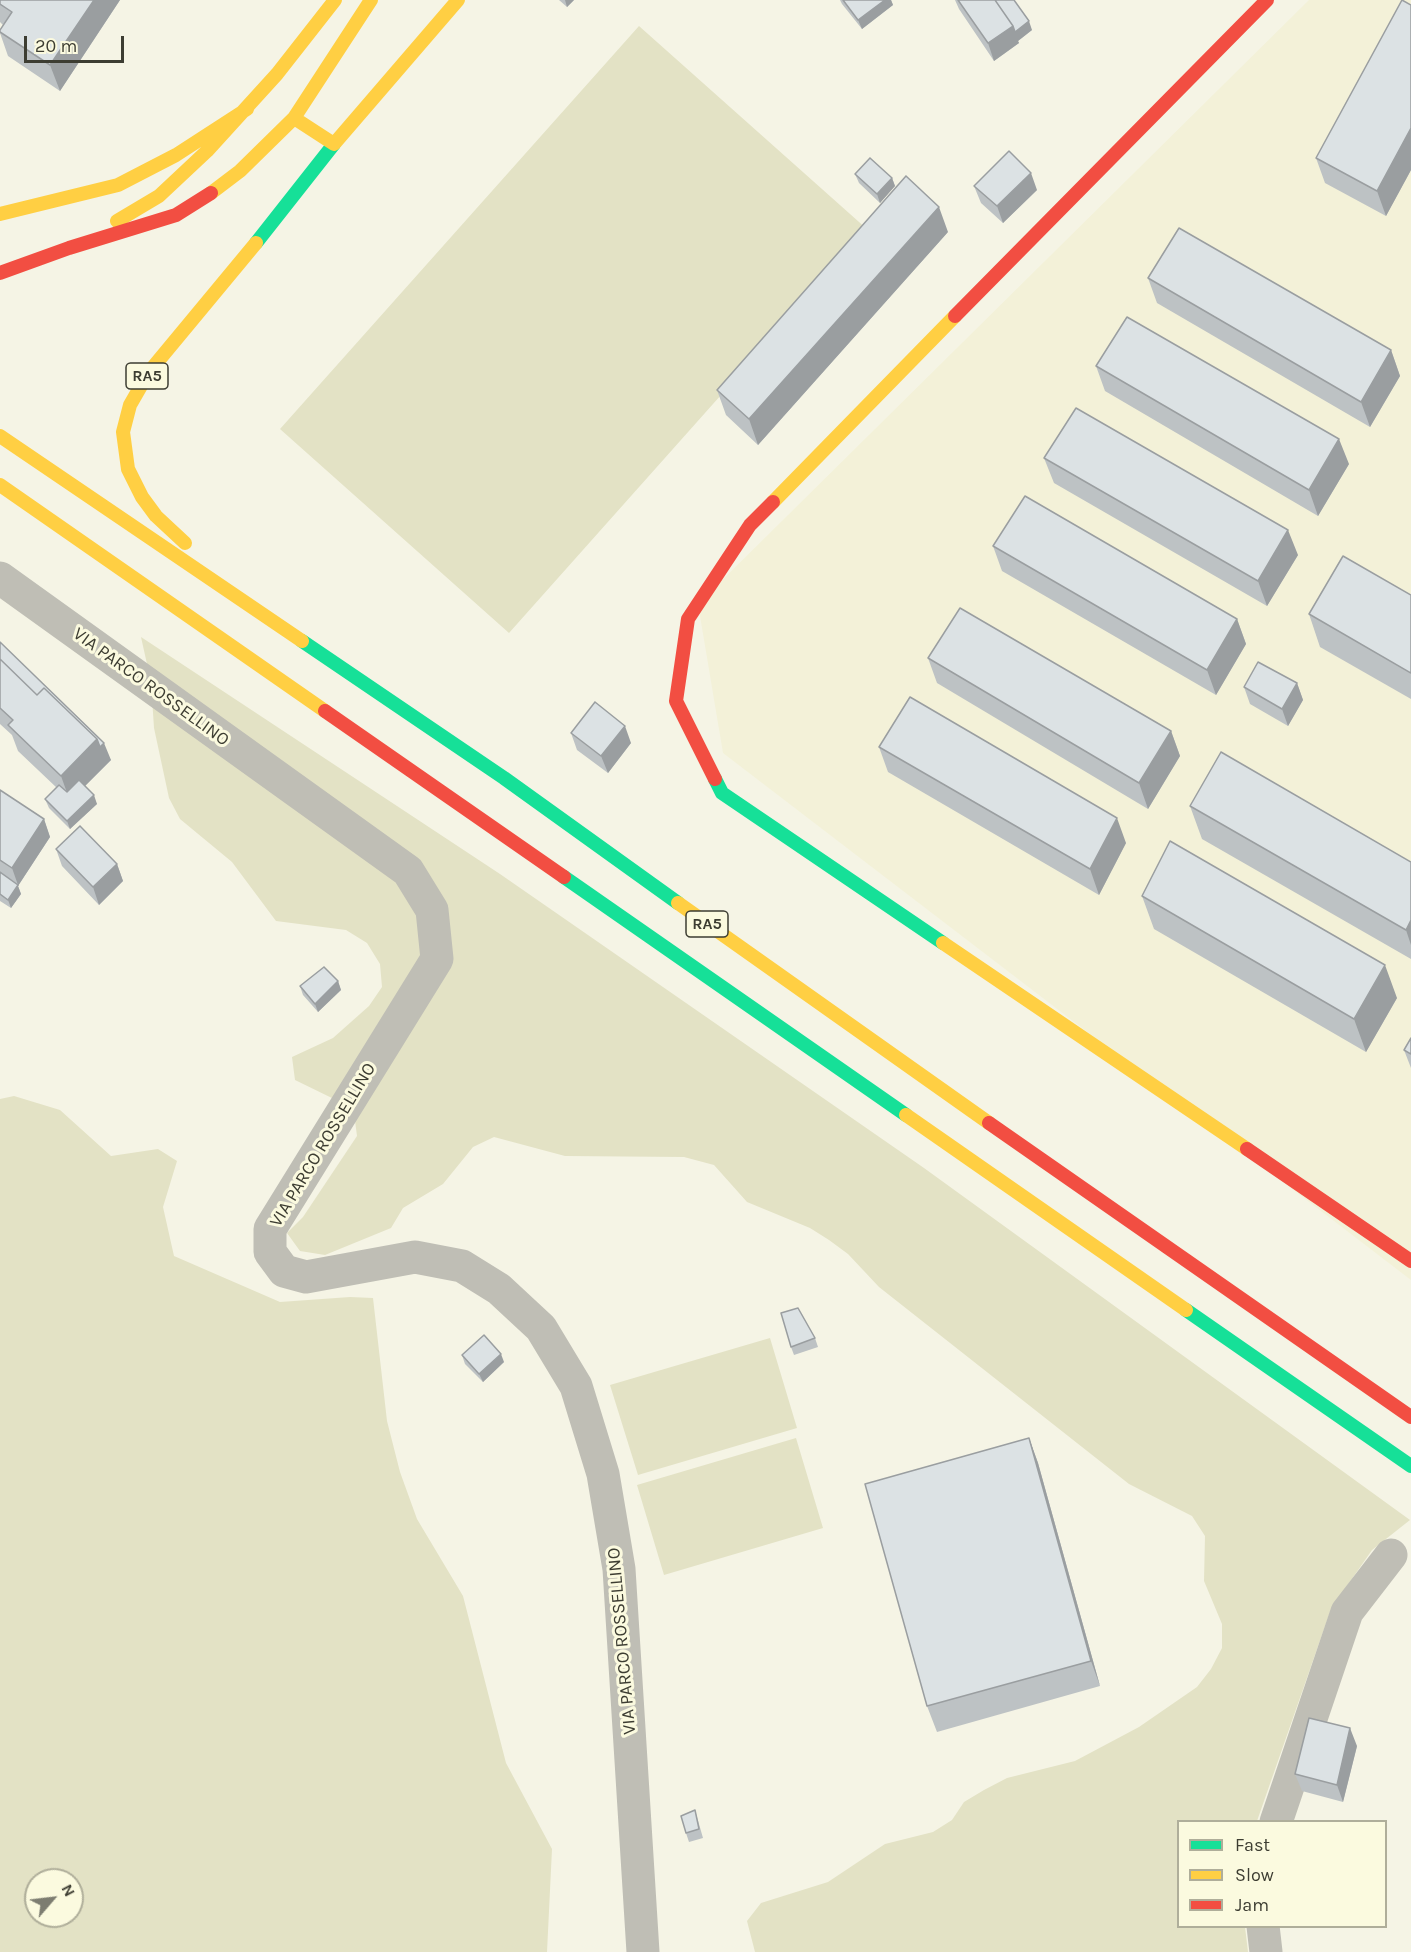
<!DOCTYPE html>
<style>
body{margin:0}
#map{position:relative;width:1411px;height:1952px;overflow:hidden;background:#f5f4e5;font-family:Karla,sans-serif}
canvas{display:block}
.legend{position:absolute;left:1177px;top:1820px;width:210px;height:108px;box-sizing:border-box;background:#fbfadf;border:2px solid #afae9a;margin:0;padding:8px 10px;list-style:none;font-size:18px;color:#3d3d32}
.legend li{display:flex;align-items:center;gap:12px;height:30px}
.legend b{width:30px;border:2px solid #afae9a}
.north{position:absolute;left:24px;top:1868px;width:60px;height:60px;box-sizing:border-box;background:#fbfadf;border:2px solid #afae9a;border-radius:50%;rotate:62deg;font-size:16px;font-weight:700;line-height:24px;text-align:center;color:#3d3d32}
.north::after{content:'';display:block;margin:auto;width:21px;height:27px;background:#7d7d71;clip-path:polygon(50% 0,100% 100%,50% 72%,0 100%)}
.scale{position:absolute;left:24px;top:36px;width:100px;height:27px;box-sizing:border-box;border:3px solid #3d3d32;border-top:0;padding-left:8px;font-size:18px;line-height:21px;white-space:nowrap;color:#3d3d32;-webkit-text-stroke:4px #fbfadf;paint-order:stroke}
</style>
<div id="map">
<canvas width="1411" height="1952"></canvas>
<ul class="legend">
<li><b style="height:8px;background:#16e098"></b>Fast</li>
<li><b style="height:8px;background:#ffcf43"></b>Slow</li>
<li><b style="height:8px;background:#f24e42"></b>Jam</li>
</ul>
<div class="north">N</div>
<div class="scale">20 m</div>
</div>
<script>
const ctx = document.querySelector('canvas').getContext('2d');
ctx.lineJoin = 'round';
function fillPath(path, color) { ctx.fillStyle = color; ctx.fill(path, 'evenodd'); }
const shape = rows => new Path2D(rows.map(r => 'M' + r).join(''));
function stroke(path, color, width, dash) { ctx.strokeStyle = color; ctx.lineWidth = width; ctx.lineCap = dash ? 'butt' : 'round'; ctx.setLineDash(dash || []); ctx.stroke(path); }
function label(font, color, halo, rows, align = 'center') {
  ctx.font = font + ' Karla,sans-serif'; ctx.lineWidth = 6; ctx.setLineDash([]); ctx.textBaseline = 'middle'; ctx.strokeStyle = halo; ctx.fillStyle = color; for (const [text, x, y, turn = 0] of rows) {
    ctx.save(); ctx.translate(x, y); ctx.rotate((+turn || 0) * Math.PI / 180); ctx.textAlign = isNaN(turn) ? turn : align; if (halo) ctx.strokeText(text, 0, 0); ctx.fillText(text, 0, 0); ctx.restore();
  }
}
const built = shape([
 [1309,0,1411,0,1411,1280,723,753,698,604]
]);
const green = shape([
 [639,26,868,230,509,633,280,429],
 [141,637,500,874,924,1168,1410,1520,1372,1550,1331,1609,1257,1821,1178,1822,1178,1926,1245,1927,1248,1952,755,1952,747,1921,761,1903,828,1882,885,1844,933,1832,952,1820,964,1802,984,1790,1007,1778,1075,1761,1139,1727,1197,1687,1211,1669,1222,1648,1222,1624,1204,1581,1205,1536,1192,1516,1129,1484,879,1287,848,1254,829,1240,810,1228,747,1202,714,1165,684,1157,565,1156,494,1137,473,1147,443,1184,403,1208,391,1228,325,1255,300,1251,287,1233,303,1217,357,1136,354,1113,336,1100,295,1080,292,1057,333,1038,369,1006,382,987,380,964,367,943,346,930,276,921,232,862,180,819,169,798,154,728,151,682],
 [14,1096,60,1110,111,1156,158,1149,177,1161,163,1207,174,1256,280,1302,350,1297,373,1298,387,1421,400,1472,417,1519,463,1596,506,1763,552,1849,547,1952,0,1952,0,1099],
 [36,1880,72,1880,72,1916,36,1916],
 [770,1338,797,1428,638,1475,610,1385],
 [796,1438,823,1528,664,1575,637,1485]
]);
const street = shape([
 [0,578,408,871,432,910,437,959,270,1229,270,1252,284,1271,306,1277,415,1257,462,1266,499,1289,541,1328,576,1386,603,1474,619,1569,643,1952],
 [1276,1822,1347,1612,1391,1555],
 [1263,1926,1266,1952]
]);
const fast = shape([
 [256,243,334,144],
 [302,641,504,778,678,903],
 [715,779,722,793,943,943],
 [564,877,906,1115],
 [1186,1310,1411,1466]
]);
const slow = shape([
 [294,118,334,144,458,0],
 [211,193,240,171,294,118,371,0],
 [0,214,118,185,176,155,247,109],
 [117,221,159,196,207,151,277,74,335,0],
 [0,436,302,641],
 [0,485,325,711],
 [773,502,955,316],
 [185,543,156,516,142,497,128,469,123,432,130,405,149,372,256,243],
 [678,903,989,1123],
 [943,943,1247,1149],
 [906,1115,1186,1310]
]);
const jam = shape([
 [0,273,69,248,176,215,211,193],
 [955,316,1267,0],
 [325,711,564,877],
 [715,779,676,701,688,619,750,525,773,502],
 [989,1123,1411,1417],
 [1247,1149,1411,1261]
]);
const wall = shape([
 [0,0,120,0,60,91,8,56,0,33,0,30,3,25,0,22],
 [559,0,574,0,567,7],
 [840,0,891,0,893,5,862,29,842,4],
 [955,0,958,0,1032,30,1018,41,1019,43,994,61,959,9],
 [1411,5,1411,170,1386,216,1325,183,1316,158],
 [855,174,892,178,895,186,880,203,859,183],
 [974,186,1037,190,1003,223,981,203],
 [948,232,758,445,726,415,717,390],
 [1148,278,1391,350,1400,376,1370,427,1157,303],
 [1096,366,1349,464,1318,516,1105,391],
 [1044,458,1298,555,1267,606,1054,483],
 [993,546,1237,619,1246,644,1216,695,1002,571],
 [1411,595,1411,699,1320,647,1309,614],
 [0,642,111,760,85,786,97,804,70,829,49,808,45,799,57,788,18,751,12,735,0,724],
 [928,658,1171,731,1180,756,1148,809,937,683],
 [1297,683,1303,700,1288,726,1250,704,1244,687],
 [571,733,631,743,608,773,577,750],
 [879,747,1126,843,1099,895,888,772],
 [0,790,44,819,50,837,18,886,21,894,11,908,0,901],
 [1190,806,1411,862,1411,959,1202,839],
 [56,849,117,864,123,881,99,905,62,866],
 [1142,896,1397,998,1366,1052,1154,929],
 [338,981,341,990,318,1012,303,995,300,986],
 [1411,1038,1411,1068,1404,1050],
 [815,1338,818,1347,794,1355,791,1347],
 [462,1355,504,1362,483,1382,465,1364],
 [1029,1438,1038,1463,1100,1686,937,1732,927,1706],
 [1357,1746,1343,1802,1302,1791,1295,1774],
 [695,1810,703,1838,689,1842,686,1833]
]);
const shadedWall = shape([
 [94,0,120,0,60,91,50,65],
 [565,0,574,0,567,7],
 [885,0,891,0,893,5,862,29,858,20],
 [1029,21,1032,30,1018,41,1019,43,994,61,988,43,1013,26],
 [1411,128,1411,170,1386,216,1377,191],
 [1031,173,1037,190,1003,223,997,206],
 [892,178,895,186,880,203,877,194],
 [939,207,948,232,758,445,749,419],
 [1391,350,1400,376,1370,427,1361,402],
 [1339,439,1349,464,1318,516,1309,490],
 [1288,530,1298,555,1267,606,1258,581],
 [1237,619,1246,644,1216,695,1207,670],
 [1297,683,1303,700,1288,726,1282,709],
 [625,726,631,743,608,773,601,756],
 [1171,731,1180,756,1148,809,1139,783],
 [97,739,104,743,111,760,70,801,61,776],
 [94,795,97,804,70,829,67,821],
 [1117,818,1126,843,1099,895,1090,869],
 [44,819,50,837,18,886,21,894,11,908,8,900,18,885,12,868],
 [117,864,123,881,99,905,93,887],
 [1411,920,1411,945,1406,930],
 [1385,965,1397,998,1366,1052,1354,1019],
 [338,981,341,990,318,1012,315,1004],
 [501,1354,504,1362,483,1382,479,1374],
 [1029,1438,1038,1463,1100,1686,1091,1661],
 [1350,1728,1357,1746,1343,1802,1337,1785]
]);
const building = shape([
 [0,0,94,0,50,65,0,32,0,30,12,12,0,4,0,0],
 [843,0,885,0,858,20,843,0],
 [958,0,995,0,1013,26,988,43,958,0],
 [995,0,1014,0,1029,21,1015,32,1013,26,995,0],
 [1402,0,1411,5,1411,128,1377,191,1316,158,1402,0],
 [1009,151,1031,173,997,206,974,186,1009,151],
 [870,158,892,178,877,194,855,174,870,158],
 [906,176,939,207,749,419,717,390,906,176],
 [1179,228,1391,350,1361,402,1148,278,1179,228],
 [1127,317,1339,439,1309,490,1096,366,1127,317],
 [1076,408,1288,530,1258,581,1044,458,1076,408],
 [1025,496,1237,619,1207,670,993,546,1025,496],
 [1343,556,1411,595,1411,673,1309,614,1343,556],
 [960,608,1171,731,1139,783,928,658,960,608],
 [0,642,104,743,100,747,97,739,44,688,37,695,0,659,0,642],
 [0,659,37,695,44,688,97,739,61,776,8,725,13,720,0,708,0,659],
 [1258,662,1297,683,1282,709,1244,687,1258,662],
 [910,697,1117,818,1090,869,879,747,910,697],
 [595,702,625,726,601,756,571,733,595,702],
 [1221,752,1411,862,1411,920,1406,930,1190,806,1221,752],
 [79,780,94,795,67,821,45,799,59,785,67,792,79,780],
 [0,790,44,819,12,868,0,860,0,790],
 [80,826,117,864,93,887,56,849,80,826],
 [1170,841,1385,965,1354,1019,1142,896,1170,841],
 [0,872,18,885,8,900,0,894,0,872],
 [324,967,338,981,315,1004,300,986,324,967],
 [1411,1038,1411,1054,1404,1050,1411,1038],
 [798,1308,815,1338,791,1347,781,1313,798,1308],
 [484,1335,501,1354,479,1374,462,1355,484,1335],
 [1029,1438,1091,1661,927,1706,865,1484,1029,1438],
 [1309,1718,1350,1728,1337,1785,1295,1774,1309,1718],
 [695,1810,699,1829,686,1833,681,1816,695,1810]
]);
const shields = [
 [147,376,42],
 [707,924,42]
];
const shieldNames = [
 ["RA5",147,376],
 ["RA5",707,924]
];
const streetNames = [
 ["VIA PARCO ROSSELLINO",151,687,36],
 ["VIA PARCO ROSSELLINO",323,1145,-59],
 ["VIA PARCO ROSSELLINO",622,1641,-95]
];
fillPath(built, '#f3f1d8');
fillPath(green, '#e3e2c5');
stroke(street, '#bfbeb5', 33);
stroke(fast, '#16e098', 14);
stroke(slow, '#ffcf43', 14);
stroke(jam, '#f24e42', 14);
fillPath(wall, '#bdc2c4');
fillPath(shadedWall, '#9a9ea0');
fillPath(building, '#dce2e4');
stroke(building, '#9a9ea0', 1.5);
for (const [x, y, w] of shields) { const box = new Path2D(); box.roundRect(x - w / 2, y - 13, w, 26, 4.5); ctx.fillStyle = '#fbfadf'; ctx.fill(box); stroke(box, '#3d3d32', 1.5); }
label('bold 16px', '#3d3d32', null, shieldNames);
label('18px', '#3d3d32', '#fbfadf', streetNames);
</script>
